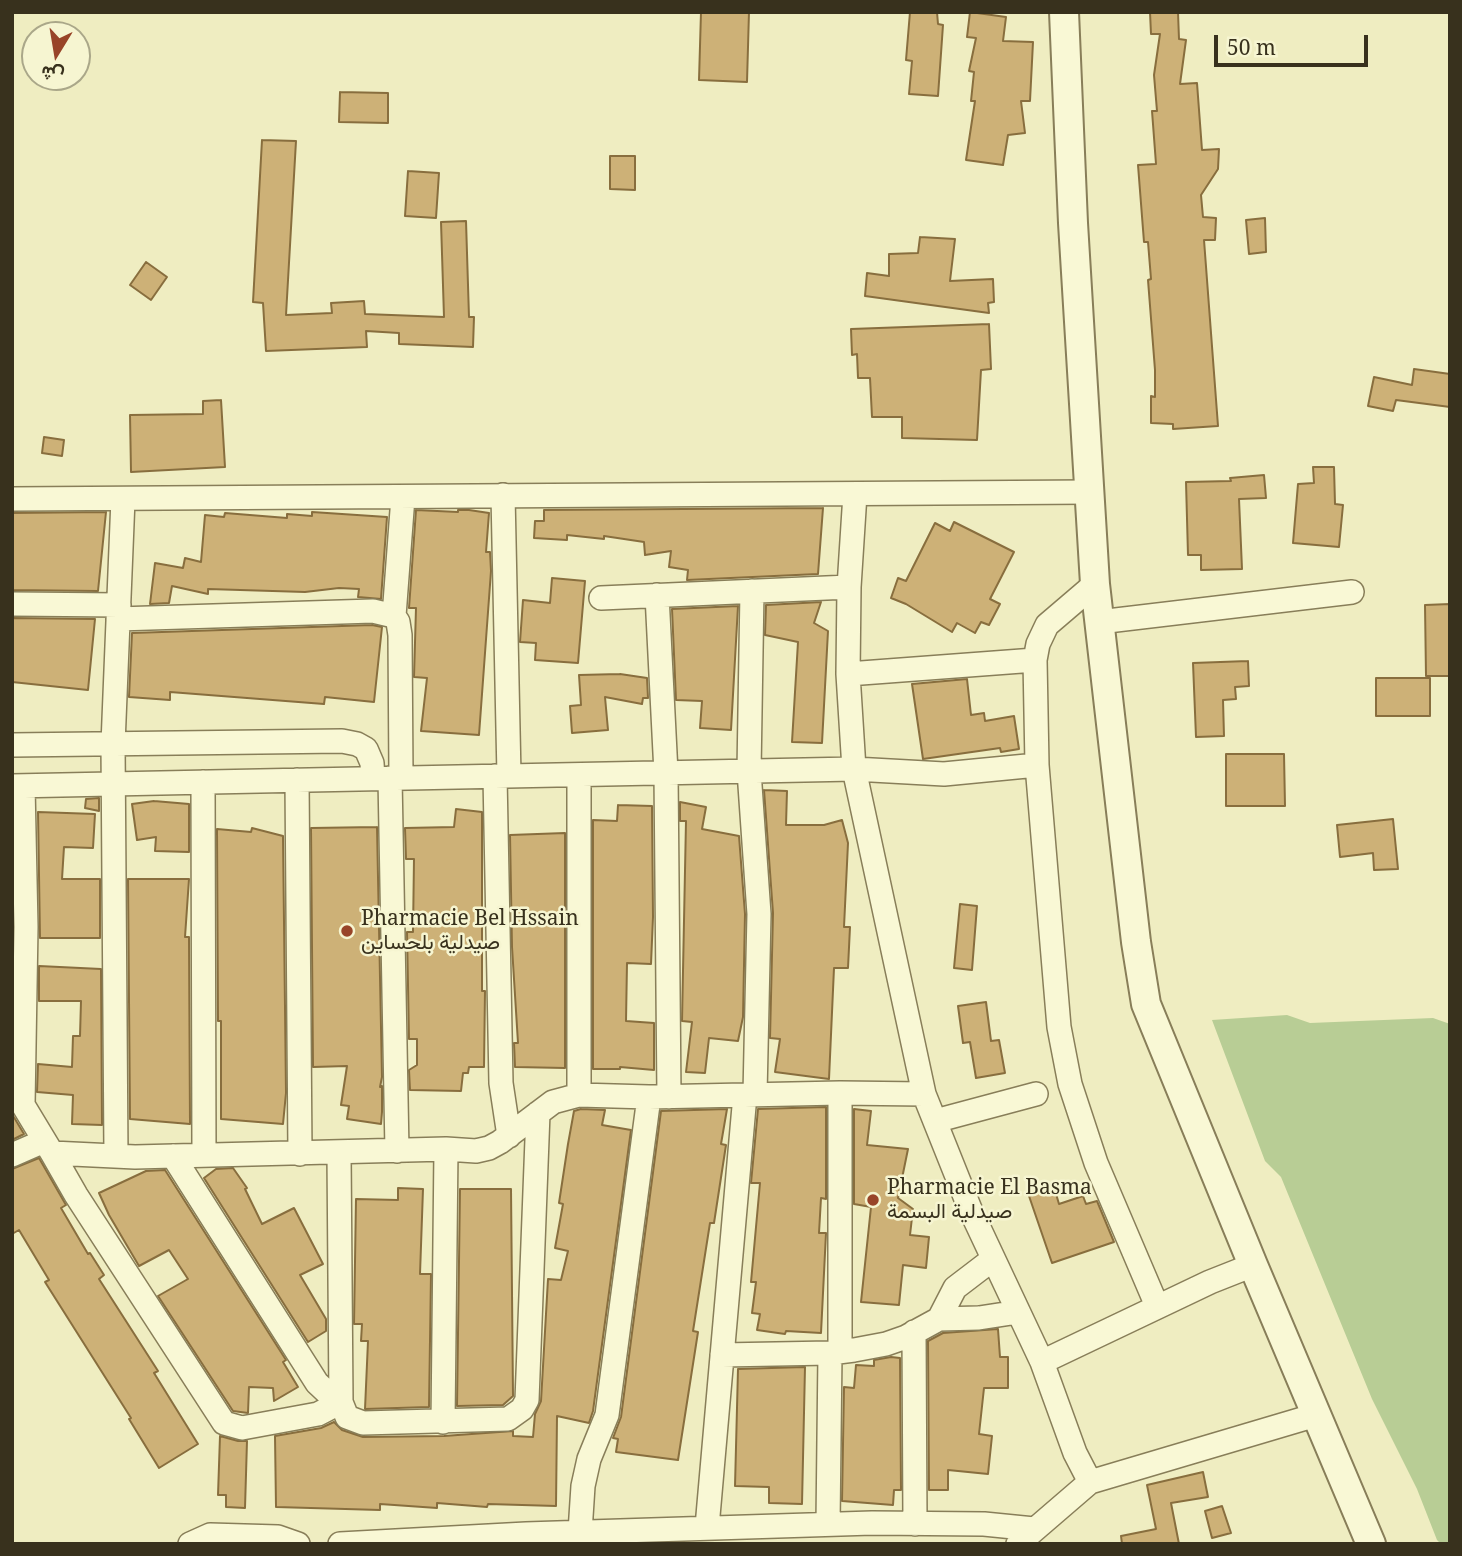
<!DOCTYPE html>
<meta charset="utf-8">
<style>
body{margin:0}
#map{position:relative;width:1462px;height:1556px;overflow:hidden;background:#efedc1;font-family:"Noto Serif",Vazirmatn,serif}
canvas{display:block}
.frame{position:absolute;inset:0;border:14px solid #38311d;pointer-events:none}
.north{position:absolute;left:21px;top:21px;width:70px;height:70px;box-sizing:border-box;background:#f6f5d1;border:2px solid #aaa789;border-radius:50%;rotate:191deg;font-size:19px;font-weight:700;line-height:28px;text-align:center;color:#38311d}
.north::after{content:'';display:block;margin:auto;width:24px;height:32px;background:#984428;clip-path:polygon(50% 0,100% 100%,50% 72%,0 100%)}
.scale{position:absolute;left:1214px;top:35px;width:154px;height:32px;box-sizing:border-box;border:4px solid #38311d;border-top:0;padding-left:9px;font-size:21px;line-height:24px;white-space:nowrap;color:#38311d;-webkit-text-stroke:5px #f6f5d1;paint-order:stroke}
</style>
<div id="map">
<canvas width="1462" height="1556"></canvas>
<div class="frame"></div>
<div class="north">ش</div>
<div class="scale">50 m</div>
</div>
<script>
const ctx = document.querySelector('canvas').getContext('2d');
ctx.lineJoin = 'round';
function fillPath(path, color) { ctx.fillStyle = color; ctx.fill(path, 'evenodd'); }
const shape = rows => new Path2D(rows.map(r => 'M' + r).join(''));
function stroke(path, color, width, dash) { ctx.strokeStyle = color; ctx.lineWidth = width; ctx.lineCap = dash ? 'butt' : 'round'; ctx.setLineDash(dash || []); ctx.stroke(path); }
function label(font, color, halo, rows, align = 'center') {
  ctx.font = font + ' "Noto Serif",Vazirmatn,serif'; ctx.lineWidth = 5; ctx.setLineDash([]); ctx.textBaseline = 'middle'; ctx.strokeStyle = halo; ctx.fillStyle = color; for (const [text, x, y, turn = 0] of rows) {
    ctx.save(); ctx.translate(x, y); ctx.rotate((+turn || 0) * Math.PI / 180); ctx.textAlign = isNaN(turn) ? turn : align; if (halo) ctx.strokeText(text, 0, 0); ctx.fillText(text, 0, 0); ctx.restore();
  }
}
const green = shape([
 [1287,1015,1310,1023,1433,1018,1450,1024,1450,1544,1441,1544,1437,1540,1417,1489,1372,1399,1281,1177,1265,1161,1212,1020]
]);
const building = shape([
 [701,12,749,12,747,82,699,80,701,12],
 [910,12,937,12,938,24,943,25,938,96,909,94,912,61,906,60,910,12],
 [970,12,1006,17,1003,41,1033,42,1030,101,1021,101,1025,133,1008,135,1003,165,966,160,975,101,971,101,974,72,969,71,976,38,967,37,970,12],
 [1150,12,1178,12,1179,39,1186,40,1180,84,1197,83,1202,150,1219,149,1218,169,1201,195,1203,217,1216,218,1215,240,1204,240,1218,426,1173,429,1173,424,1151,423,1151,396,1155,397,1155,370,1148,280,1151,279,1148,242,1144,242,1138,165,1156,164,1152,111,1157,111,1154,75,1160,34,1151,34,1150,12],
 [340,92,388,93,388,123,339,122,340,92],
 [262,140,296,141,286,315,332,313,331,303,364,301,365,314,444,317,441,222,466,221,469,317,474,317,473,347,399,344,399,333,366,331,367,347,266,351,263,303,253,302,262,140],
 [610,156,635,156,635,190,610,189,610,156],
 [408,171,439,173,436,218,405,216,408,171],
 [1265,218,1266,252,1249,254,1246,220,1265,218],
 [920,237,955,239,950,281,993,279,994,302,988,303,989,313,865,296,867,273,889,276,889,254,918,253,920,237],
 [146,262,167,277,151,300,130,285,146,262],
 [989,324,991,369,981,370,977,440,902,438,902,417,872,417,870,378,858,378,857,354,852,355,851,329,989,324],
 [1414,369,1450,374,1450,407,1396,400,1393,411,1368,406,1374,377,1412,385,1414,369],
 [221,400,225,467,131,472,130,415,203,414,203,401,221,400],
 [44,437,64,440,62,456,42,453,44,437],
 [1313,467,1334,467,1335,504,1343,505,1339,547,1293,543,1298,484,1314,483,1313,467],
 [1264,475,1266,498,1239,499,1242,569,1201,570,1201,555,1188,555,1186,482,1231,481,1230,478,1264,475],
 [823,508,818,574,687,580,688,570,669,567,671,551,645,555,644,542,604,536,604,539,567,535,567,540,534,538,535,521,544,521,544,510,823,508],
 [416,510,458,512,458,510,469,510,489,513,486,552,490,552,491,571,479,735,421,731,427,678,414,677,416,608,409,608,416,510],
 [106,512,98,591,12,590,12,513,106,512],
 [312,512,387,517,381,599,358,597,359,589,339,588,305,592,208,589,208,594,172,586,169,603,150,604,155,563,183,568,185,558,201,562,205,515,224,517,225,513,287,518,287,514,312,516,312,512],
 [954,522,1014,552,990,599,1000,604,989,625,981,622,975,633,957,623,952,632,906,604,891,598,898,578,906,581,935,523,950,531,954,522],
 [552,578,585,581,578,663,535,660,536,643,520,642,523,600,550,603,552,578],
 [821,602,814,623,828,631,822,743,792,742,798,642,765,635,766,605,821,602],
 [1450,604,1450,676,1426,676,1425,605,1450,604],
 [738,606,731,730,700,728,702,701,676,700,672,609,738,606],
 [12,618,95,619,88,690,12,682,12,618],
 [372,625,382,627,374,702,325,697,324,704,170,692,170,700,129,697,132,633,372,625],
 [1248,661,1249,686,1235,687,1236,699,1223,700,1224,736,1196,737,1193,663,1248,661],
 [620,674,647,678,648,698,643,698,642,704,605,697,608,730,572,733,570,706,581,705,579,675,620,674],
 [1376,678,1430,678,1430,716,1376,716,1376,678],
 [967,679,971,715,984,713,985,721,1014,716,1019,749,1001,752,1000,748,923,759,912,684,967,679],
 [1226,754,1284,754,1285,806,1226,806,1226,754],
 [764,790,787,791,786,825,824,825,842,820,848,843,844,927,850,927,848,968,834,968,829,1079,775,1072,780,1039,770,1038,773,913,764,790],
 [99,798,99,811,85,808,86,799,99,798],
 [154,801,189,804,189,852,155,851,156,837,137,840,132,804,154,801],
 [680,802,706,807,702,829,739,836,745,914,743,1017,738,1041,709,1038,705,1073,686,1072,692,1022,682,1021,686,821,680,821,680,802],
 [618,805,652,806,653,917,651,964,627,963,626,1021,654,1023,654,1070,620,1067,620,1069,593,1069,593,820,617,821,618,805],
 [456,809,482,812,482,991,485,991,484,1067,469,1067,468,1073,463,1073,461,1091,410,1090,409,1070,417,1065,417,1039,409,1039,407,932,413,932,414,859,406,859,405,828,454,827,456,809],
 [38,812,95,814,93,848,64,847,62,879,100,879,100,938,40,938,38,812],
 [1393,819,1398,869,1374,870,1373,853,1340,857,1337,825,1393,819],
 [377,827,382,1077,380,1087,382,1086,382,1112,381,1124,347,1119,349,1106,341,1105,347,1066,313,1067,311,828,377,827],
 [252,828,283,836,286,1093,283,1124,221,1119,221,1021,218,1021,217,829,251,832,252,828],
 [565,833,565,1068,515,1067,514,1043,518,1043,512,947,510,835,565,833],
 [128,879,189,879,185,937,189,937,190,1124,130,1119,128,879],
 [960,904,977,906,972,970,954,968,960,904],
 [39,966,101,969,102,1125,72,1124,73,1095,37,1092,38,1064,72,1067,73,1036,80,1036,81,1001,39,1001,39,966],
 [986,1002,991,1041,999,1040,1005,1073,976,1078,970,1042,963,1043,958,1006,986,1002],
 [826,1107,826,1199,821,1198,819,1233,826,1233,821,1333,786,1331,785,1334,757,1330,760,1314,752,1313,756,1282,751,1282,760,1183,751,1183,758,1109,826,1107],
 [581,1109,605,1110,602,1125,631,1130,593,1411,589,1423,557,1416,556,1506,488,1504,487,1507,437,1503,437,1508,380,1504,380,1510,276,1507,275,1436,321,1428,334,1422,342,1430,363,1437,444,1436,513,1431,513,1436,533,1437,535,1414,541,1401,548,1279,561,1280,568,1251,555,1248,563,1204,559,1203,568,1144,574,1111,581,1109],
 [727,1109,721,1144,726,1145,714,1223,710,1223,693,1331,698,1332,678,1460,616,1452,618,1439,613,1438,621,1417,661,1111,727,1109],
 [854,1109,871,1111,867,1145,908,1149,898,1198,913,1209,910,1235,929,1237,926,1268,903,1265,899,1305,861,1302,871,1207,854,1204,854,1109],
 [12,1114,24,1134,12,1140,12,1114],
 [39,1158,66,1205,61,1208,88,1254,90,1253,104,1275,99,1279,158,1371,154,1373,198,1444,159,1468,129,1419,131,1418,45,1282,49,1280,19,1230,12,1234,12,1169,39,1158],
 [233,1168,247,1188,245,1189,262,1224,294,1208,323,1264,300,1275,326,1319,326,1331,308,1342,204,1178,216,1169,233,1168],
 [165,1170,286,1360,283,1362,298,1387,274,1401,273,1388,249,1387,248,1413,233,1411,158,1296,188,1279,169,1250,139,1266,109,1215,99,1193,146,1171,165,1170],
 [1054,1187,1059,1204,1083,1196,1086,1204,1097,1201,1114,1242,1052,1263,1029,1196,1054,1187],
 [398,1188,423,1189,420,1274,431,1274,429,1407,365,1409,368,1341,361,1341,362,1324,354,1324,356,1199,398,1200,398,1188],
 [460,1189,511,1189,513,1396,503,1405,457,1406,460,1189],
 [998,1329,1000,1357,1008,1357,1008,1388,984,1388,979,1434,992,1436,988,1474,948,1470,948,1490,929,1490,928,1341,943,1333,998,1329],
 [891,1357,900,1358,901,1490,894,1490,893,1505,842,1501,844,1387,854,1388,856,1365,874,1366,874,1360,891,1357],
 [805,1367,802,1504,769,1503,769,1487,735,1486,738,1369,805,1367],
 [220,1436,238,1441,247,1441,245,1508,226,1507,226,1495,218,1495,220,1436],
 [1203,1472,1208,1497,1171,1503,1179,1544,1122,1544,1121,1536,1156,1529,1147,1485,1203,1472],
 [1222,1506,1231,1533,1212,1538,1205,1511,1222,1506]
]);
const minor = shape([
 [855,494,849,587,848,674,854,769,924,1094,970,1209,1042,1362],
 [503,495,509,776],
 [12,499,1091,492],
 [1095,584,1047,625,1038,644,1035,660,1037,765,1059,1027,1070,1084,1096,1163,1157,1306],
 [752,591,749,771,759,914,755,1094],
 [657,595,666,773,669,1097],
 [601,598,849,587],
 [12,604,119,605],
 [394,616,403,497],
 [118,619,373,611,394,616,398,622,400,635,401,777],
 [1099,622,1352,592],
 [848,674,1035,660],
 [12,745,342,741,357,744,366,749,372,763,373,778],
 [579,775,579,1095],
 [495,776,501,1083,509,1136],
 [390,778,397,1151],
 [297,780,300,1154],
 [203,782,204,1155],
 [12,786,854,769,944,774,1037,765],
 [23,786,26,927,23,1105,52,1153,135,1157,446,1149,476,1151,489,1148,500,1142,553,1102,579,1095,649,1097,840,1093,924,1094],
 [935,1121,1036,1094],
 [52,1153,76,1195,224,1423,242,1428,318,1414,341,1402],
 [339,1153,341,1402,347,1417,363,1423,508,1419,522,1409,527,1400,538,1113],
 [12,1155,44,1141],
 [116,1156,113,744,123,499],
 [173,1156,317,1383,333,1398,341,1402],
 [939,1319,955,1288,993,1259],
 [914,1332,915,1524],
 [840,1351,840,1093],
 [722,1355,830,1353,854,1350,886,1344,906,1337,939,1319,979,1318,1018,1312],
 [443,1422,446,1149],
 [1090,1482,1075,1453,1042,1362,1210,1282,1253,1265],
 [828,1524,830,1353],
 [707,1527,745,1095],
 [580,1532,583,1486,589,1459,607,1415,649,1097],
 [190,1544,210,1535,278,1537,298,1544],
 [340,1544,526,1534,872,1523,984,1524,1034,1529],
 [1018,1544,1090,1482,1316,1415]
]);
const tertiary = shape([
 [1064,12,1073,223,1095,584,1136,942,1146,1004,1253,1265,1371,1544]
]);
const markers = [
 [347,931,7,"#984428"],
 [873,1200,7,"#984428"]
];
const poiNames = [
 ["Pharmacie Bel Hssain",361,919],
 ["صيدلية بلحساين",361,943],
 ["Pharmacie El Basma",887,1188],
 ["صيدلية البسمة",887,1212]
];
fillPath(green, '#b8cd95');
fillPath(building, '#cdb177');
stroke(building, '#886e3e', 2);
stroke(minor, '#887e59', 26);
stroke(tertiary, '#887e59', 32);
stroke(minor, '#f9f8d5', 23);
stroke(tertiary, '#f9f8d5', 28);
for (const [x, y, r, color] of markers) { const dot = new Path2D(); dot.arc(x, y, r, 0, 2 * Math.PI); ctx.fillStyle = color; ctx.fill(dot); stroke(dot, '#f6f5d1', 2.5); }
label('21px', '#38311d', '#f6f5d1', poiNames, 'left');
</script>
